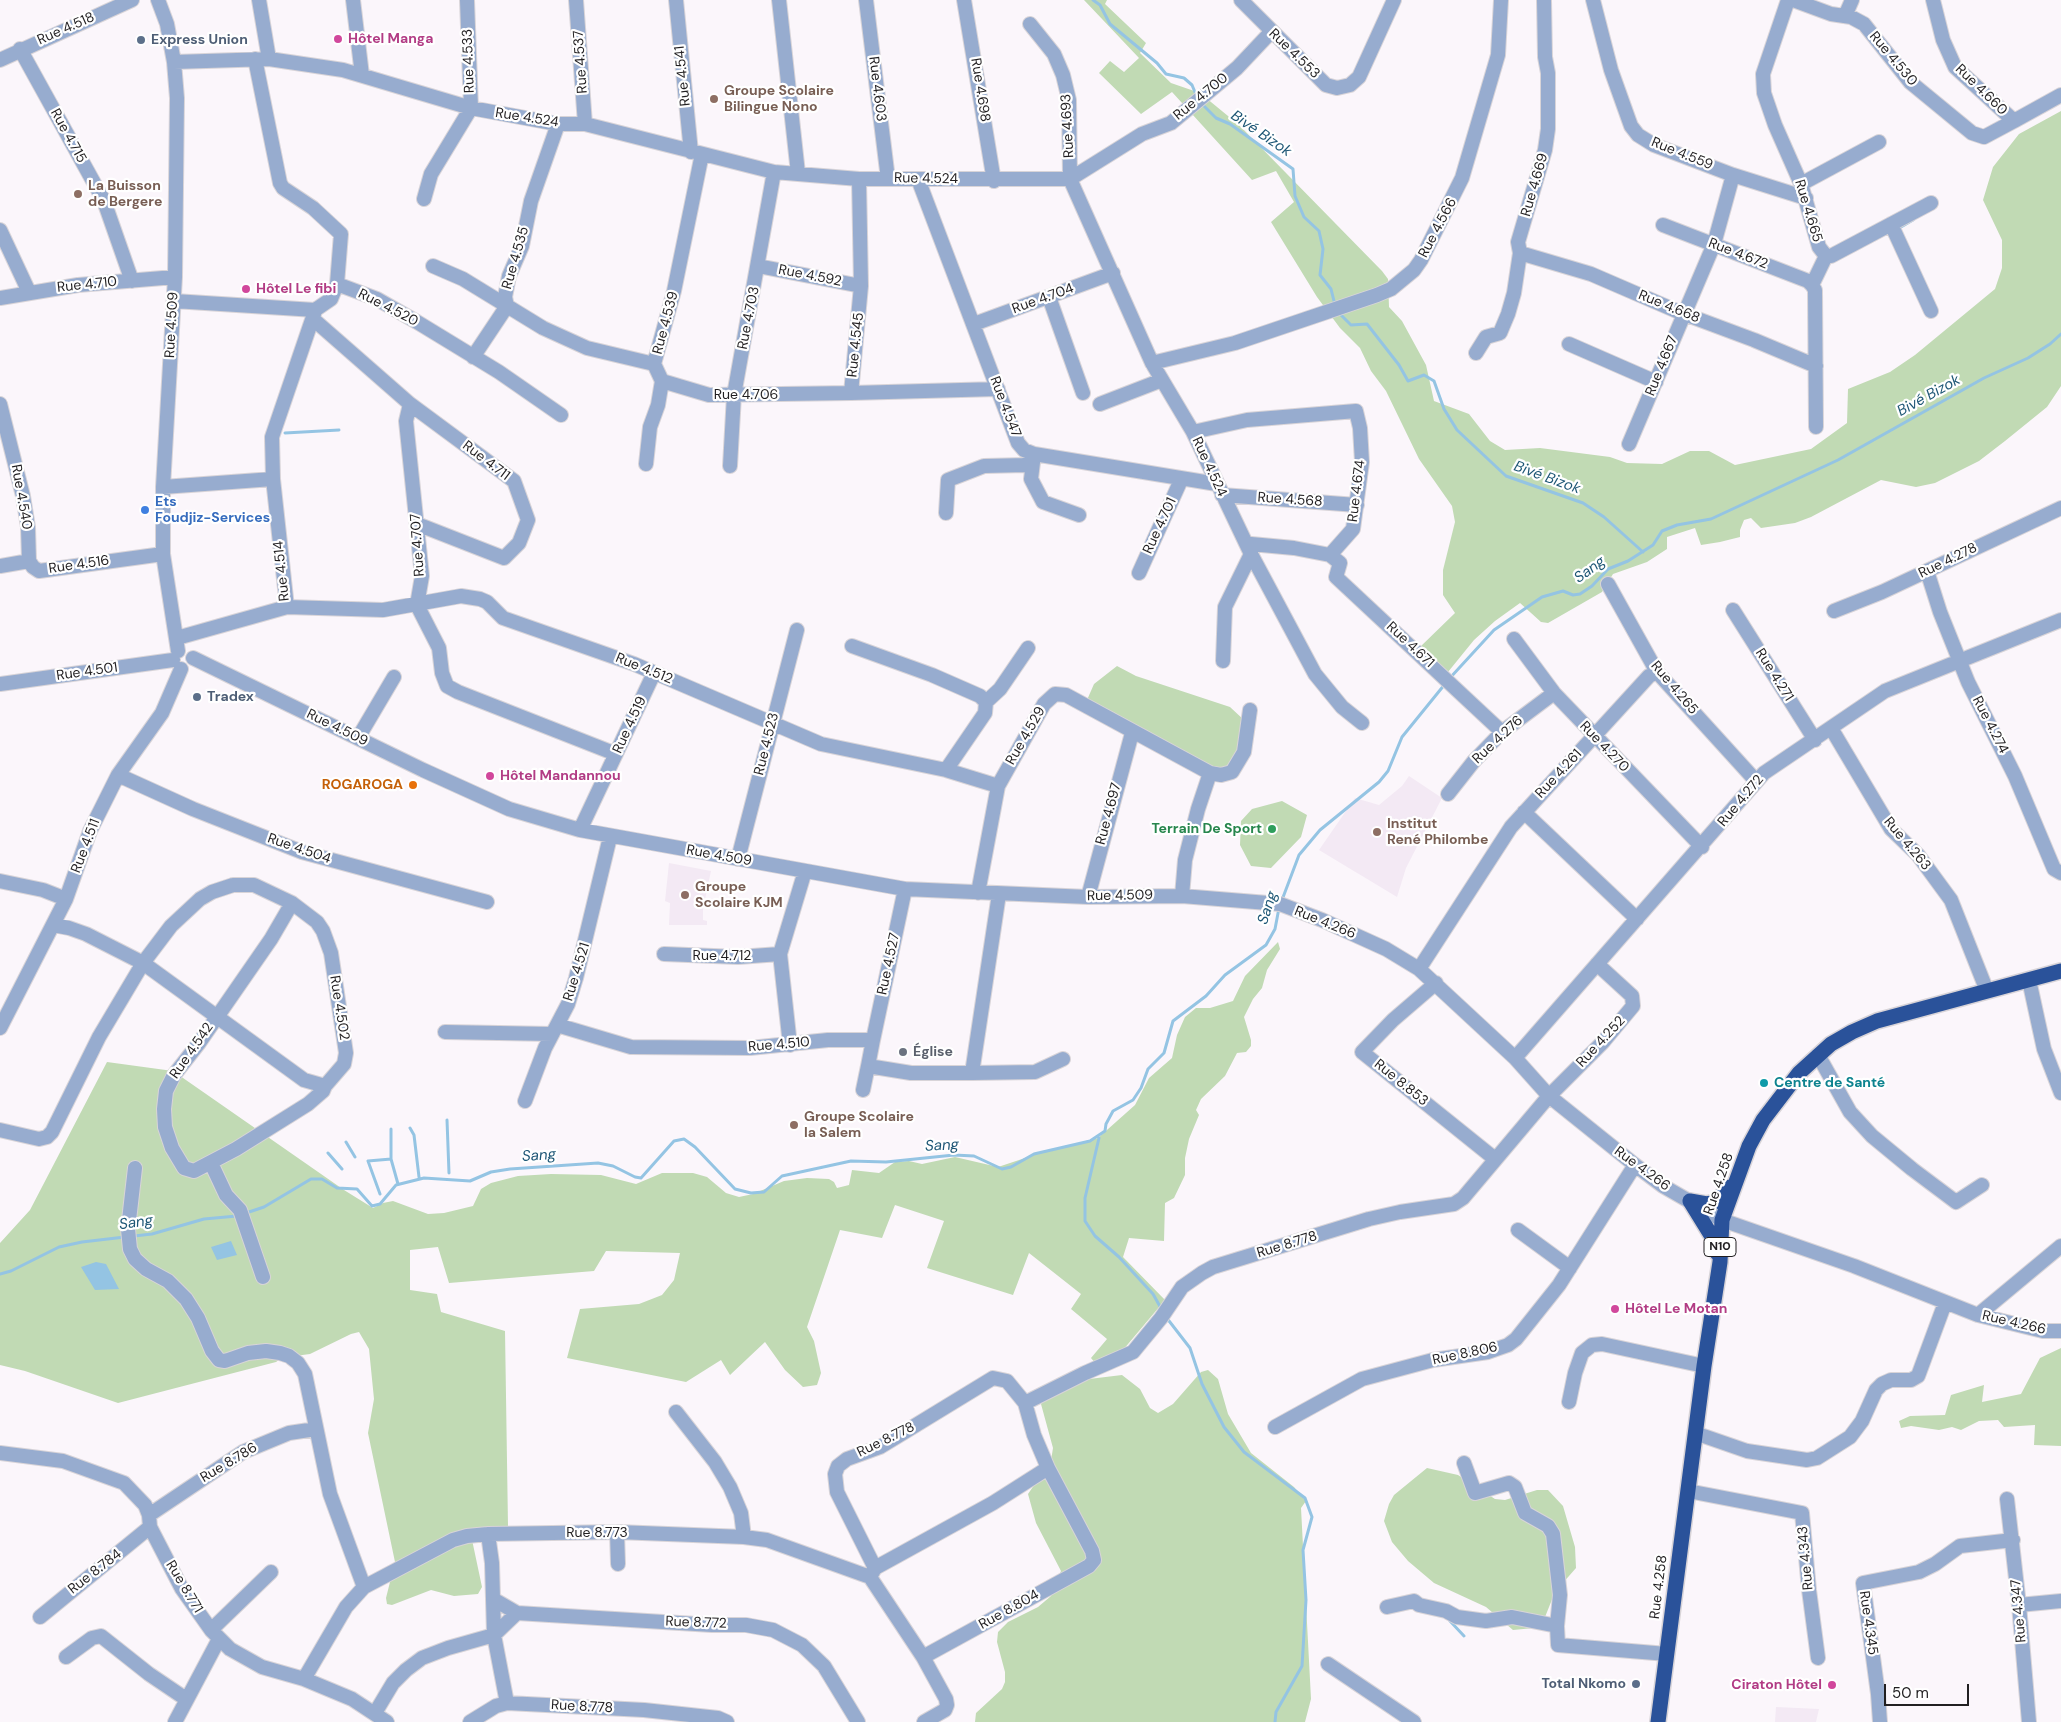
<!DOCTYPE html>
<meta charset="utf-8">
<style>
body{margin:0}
#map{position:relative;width:2061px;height:1722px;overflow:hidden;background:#fbf6fb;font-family:"DM Sans",sans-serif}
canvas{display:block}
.scale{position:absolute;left:1884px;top:1684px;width:85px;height:22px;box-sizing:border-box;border:2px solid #211f21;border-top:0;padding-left:6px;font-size:15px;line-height:18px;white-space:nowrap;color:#211f21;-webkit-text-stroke:4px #fff;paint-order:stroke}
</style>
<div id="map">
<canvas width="2061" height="1722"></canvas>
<div class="scale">50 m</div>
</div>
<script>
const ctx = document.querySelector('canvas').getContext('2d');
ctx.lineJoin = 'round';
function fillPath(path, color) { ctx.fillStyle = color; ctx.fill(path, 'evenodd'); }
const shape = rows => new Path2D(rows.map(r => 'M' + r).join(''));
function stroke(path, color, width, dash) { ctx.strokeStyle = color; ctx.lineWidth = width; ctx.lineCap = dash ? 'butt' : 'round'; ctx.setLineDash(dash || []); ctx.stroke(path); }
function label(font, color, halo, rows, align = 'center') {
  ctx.font = font + ' "DM Sans",sans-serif'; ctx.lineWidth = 4.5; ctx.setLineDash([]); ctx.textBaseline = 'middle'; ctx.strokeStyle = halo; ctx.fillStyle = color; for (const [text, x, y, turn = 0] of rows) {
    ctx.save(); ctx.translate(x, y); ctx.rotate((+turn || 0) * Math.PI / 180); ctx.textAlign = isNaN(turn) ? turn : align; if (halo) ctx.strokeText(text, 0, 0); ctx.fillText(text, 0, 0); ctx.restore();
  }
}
const built = shape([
 [1409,776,1442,798,1406,868,1397,897,1319,850,1355,798,1379,805,1402,786],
 [669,863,711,871,703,909,703,920,707,921,707,925,669,925,670,903,665,901],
 [1776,1707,1798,1708,1819,1709,1816,1722,1775,1722]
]);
const green = shape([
 [1084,0,1107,0,1105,4,1146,43,1140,53,1171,83,1200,93,1239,125,1382,271,1388,279,1389,307,1402,321,1426,365,1434,401,1469,414,1490,441,1505,450,1540,448,1610,457,1627,463,1662,464,1690,451,1709,451,1735,465,1811,449,1847,423,1848,389,1890,372,1915,355,1995,289,2002,268,2002,240,1983,200,1993,167,2019,134,2061,111,2061,386,2047,407,2005,441,1979,461,1935,483,1916,487,1881,480,1811,517,1795,523,1761,528,1751,518,1744,520,1740,530,1740,537,1720,542,1701,545,1695,528,1667,537,1667,549,1647,562,1613,574,1602,592,1548,623,1541,622,1520,603,1495,621,1474,640,1448,672,1419,648,1455,613,1443,595,1443,570,1455,522,1452,506,1419,459,1386,391,1371,371,1360,348,1340,328,1317,297,1271,222,1294,202,1276,171,1252,180,1172,92,1141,114,1099,73,1110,61,1124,72,1139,58],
 [1117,666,1136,676,1230,707,1244,720,1241,742,1233,764,1221,770,1199,762,1087,700,1094,684],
 [1282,801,1307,815,1301,837,1271,868,1251,866,1240,845,1241,821,1252,809],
 [1278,942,1280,949,1267,970,1262,988,1253,999,1244,1017,1251,1040,1251,1046,1246,1052,1237,1053,1225,1076,1201,1099,1196,1110,1199,1115,1189,1139,1185,1158,1185,1175,1174,1198,1165,1203,1164,1241,1129,1238,1123,1257,1165,1300,1123,1350,1096,1364,1091,1358,1107,1339,1071,1309,1081,1294,1029,1253,1013,1295,927,1268,944,1221,895,1205,882,1238,840,1230,807,1327,814,1341,821,1373,817,1385,803,1387,785,1370,765,1342,730,1375,721,1360,686,1382,567,1358,580,1309,639,1304,662,1295,674,1280,680,1253,606,1251,594,1271,449,1283,438,1247,410,1250,410,1290,437,1294,441,1312,505,1331,508,1526,492,1527,471,1535,482,1587,478,1594,454,1596,431,1590,392,1605,387,1604,386,1598,395,1562,368,1433,374,1399,369,1349,359,1332,351,1334,310,1354,295,1356,290,1352,276,1362,118,1403,25,1371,0,1365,0,1243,30,1210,107,1062,173,1071,344,1190,373,1208,383,1203,393,1201,428,1214,444,1213,473,1206,481,1189,491,1183,518,1176,551,1174,601,1175,636,1184,662,1173,693,1173,707,1177,726,1193,739,1197,753,1194,784,1181,807,1178,829,1179,834,1182,837,1188,849,1185,852,1170,879,1173,895,1162,909,1161,922,1164,955,1157,998,1167,1043,1152,1098,1138,1135,1105,1149,1078,1172,1058,1177,1035,1185,1017,1196,1008,1210,1008,1233,1001,1245,976],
 [2061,1348,2061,1446,2034,1445,2035,1425,2004,1427,1998,1420,1979,1421,1961,1430,1952,1427,1939,1430,1911,1426,1901,1428,1899,1421,1910,1416,1945,1415,1951,1395,1984,1385,1982,1402,2021,1394,2040,1358],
 [1208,1370,1218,1379,1228,1414,1251,1453,1294,1487,1306,1501,1301,1508,1311,1699,1305,1722,975,1722,976,1713,1002,1689,1005,1682,1005,1672,997,1642,998,1632,1008,1622,1038,1607,1051,1596,1061,1571,1036,1523,1028,1494,1041,1475,1050,1467,1053,1448,1041,1404,1048,1392,1081,1380,1122,1375,1140,1389,1150,1408,1158,1413,1173,1404,1201,1372],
 [1427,1468,1458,1475,1495,1499,1505,1500,1537,1490,1548,1490,1563,1506,1575,1547,1576,1568,1555,1592,1543,1622,1534,1628,1513,1630,1486,1607,1434,1583,1408,1561,1392,1542,1384,1521,1389,1504,1394,1495]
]);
const water = shape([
 [231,1241,237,1255,217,1260,211,1247],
 [96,1262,106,1264,119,1289,95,1290,81,1267]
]);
const stream = shape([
 [1093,0,1100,5,1110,24,1157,63,1166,74,1184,78,1192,85,1197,97],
 [1200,102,1216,118,1230,124,1293,169,1295,196,1304,217,1319,231,1323,249,1320,275,1331,289,1335,305],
 [1901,227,1913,220],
 [1339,313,1351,325,1367,324,1399,365,1408,381,1424,375,1434,381,1444,409,1457,430,1506,476,1583,503,1604,517,1643,552],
 [285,433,339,430],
 [1449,679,1494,630,1542,597,1563,591,1573,595,1580,594,1592,586,1608,569,1628,561,1653,545,1662,531,1677,525,1711,519,1838,460,1984,378,2028,358,2050,344,2061,334],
 [1282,900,1299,855,1320,830,1379,782,1388,771,1402,737,1445,684],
 [447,1120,449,1173],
 [410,1128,414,1135,419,1177],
 [391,1129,391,1159,398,1184],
 [1099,1138,1085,1198,1085,1221,1095,1236,1119,1257,1153,1294,1162,1310],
 [346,1142,355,1157],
 [328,1153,342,1169],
 [380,1194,368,1161,391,1159],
 [246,1213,264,1207,311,1179,322,1179,337,1188,357,1189,372,1206,380,1204,396,1185,424,1178,470,1181,491,1172,510,1169,598,1163,613,1166,635,1177,641,1178,674,1141,684,1139,695,1147,735,1189,751,1193,764,1192,782,1176,851,1161,886,1162,954,1155,974,1156,1002,1169,1011,1167,1034,1154,1090,1141,1105,1131,1106,1124,1113,1111,1133,1100,1141,1088,1148,1069,1164,1053,1173,1021,1206,996,1225,975,1266,945,1275,929,1279,908],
 [134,1236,152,1234,204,1219,237,1216],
 [0,1274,11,1271,59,1247,82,1242,125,1237],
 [1166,1317,1190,1348,1202,1384,1224,1427,1244,1452,1305,1498,1312,1517,1303,1550,1306,1600,1302,1666,1276,1712,1275,1722],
 [1450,1621,1464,1636]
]);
const minor = shape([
 [158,0,167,24,174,62,177,98,175,277,163,487,163,554,178,651],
 [259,0,269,59],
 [353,0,362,75],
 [576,0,585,124],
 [676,0,691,152],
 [779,0,798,173],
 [866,0,888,179],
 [964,0,994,181],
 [1241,0,1326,85,1337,88,1350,85,1359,77,1394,0],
 [1593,0,1611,70,1631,126,1638,135,1654,145,1733,175,1806,198],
 [1788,0,1763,74,1764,93,1775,125,1801,184,1819,247,1826,256,1812,285,1815,290,1816,427],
 [1793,0,1831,14,1851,17,1864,24,1910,82,1972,133,1984,137,2014,121],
 [1933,0,1943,40,1955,67,2014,121,2061,95],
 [1845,16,1852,0],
 [1030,24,1054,54,1063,75,1069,100,1070,179,1142,134,1171,123,1237,68,1271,32],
 [20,49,104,201,132,281],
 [255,59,280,183,283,188,313,208,341,234,337,284],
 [0,60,132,0],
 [174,62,269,59,343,70,471,108,558,124,585,124,774,172,859,179,1070,179,1152,363,1193,432,1251,554,1315,674,1342,707,1362,723],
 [859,179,861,286,851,393,998,389],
 [918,179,1018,443,1024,450,1034,454,1217,484],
 [1801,184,1879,142],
 [424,199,431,174,471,108,467,0],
 [1891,224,1931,311],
 [1663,225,1808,281,1812,285],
 [0,230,29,292],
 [1520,253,1591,274,1679,312,1754,340,1816,366],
 [1826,256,1831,256,1931,203],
 [433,266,463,279,543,328,587,348,654,364,674,291,702,154],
 [758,266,861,286],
 [1049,297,1083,393],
 [0,298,78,285,175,277],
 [174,301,315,310,331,299,337,284,377,299,417,322,499,372,561,415],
 [313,319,410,404,406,421,422,576,417,605,439,648,442,673,447,686,458,692,616,754],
 [974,324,1113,273],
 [1569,344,1656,382],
 [1476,353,1486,337,1500,333,1508,314,1514,293,1520,253,1518,242,1545,150,1548,129,1548,73,1545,57,1544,0],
 [473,357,507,306,505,297,509,276,522,246,531,201,558,124],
 [1152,363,1235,343,1377,295,1391,289,1414,270,1421,260,1462,178,1498,55,1501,0],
 [654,364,662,381,709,395,851,393],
 [0,404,23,496,28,527,29,561],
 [410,404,514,481,528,520,519,543,504,558,417,524],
 [1100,404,1162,380],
 [1193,432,1247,420,1356,411,1360,428,1362,462,1353,529,1330,555,1294,548,1251,544,1251,554,1225,607,1223,661],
 [1629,444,1714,244,1733,175],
 [646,464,650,427,658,405,662,381],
 [730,466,734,395,774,172],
 [163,487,273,479],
 [1222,495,1357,505],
 [946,513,948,480,984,466,1026,465,1034,454,1031,479,1043,502,1079,515],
 [1330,555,1340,563,1336,577,1502,732],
 [0,566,29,561,33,567,39,571,163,554],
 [1927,571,1940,612,1968,682,2015,776,2054,869,2061,873],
 [1139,573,1181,480],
 [1608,584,1657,672,1756,781],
 [287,607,383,610,461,596,480,599,487,602,503,618,634,664,821,744,946,770,998,786],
 [1733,610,1815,740],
 [1834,611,1882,592,2061,508],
 [177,638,287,607,273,479,272,437,315,311],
 [1514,639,1554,693,1702,847],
 [852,646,932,675,980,696,986,702],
 [193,658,423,770,509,809,580,830,905,889,1088,897,1182,896,1280,904,1322,920,1386,949,1419,969,1515,1058,1549,1096,1635,1165,1663,1186,1722,1220,1854,1266,1978,1315,2043,1331,2061,1331],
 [0,684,173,660],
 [1831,728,1891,829,1918,855,1951,900,1987,991],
 [358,738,394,677],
 [946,770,985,713,986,702,1000,689,1028,648],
 [118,775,193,809,302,852,487,902],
 [1448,794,1474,761,1502,732,1554,693],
 [1524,812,1637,919],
 [580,830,654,673],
 [738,859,797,630],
 [0,881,43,890,66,899],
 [233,885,254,885,292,903,317,922,323,931,331,953,346,1053,344,1064,325,1086,304,1080,143,963,171,926,200,899,212,892,233,885],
 [978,893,998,786,1044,704,1055,694,1066,695,1210,773],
 [999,894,972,1073,1035,1072,1063,1059],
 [1182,896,1185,860,1198,809,1210,773,1221,775,1232,772,1244,752,1250,710],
 [1088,897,1132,733],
 [292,903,271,939,199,1043,174,1075,166,1091,164,1109,165,1127,172,1148,184,1168,194,1171,236,1149,308,1104,323,1091,325,1086],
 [664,954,738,957,780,954],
 [1419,969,1511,827,1649,676,1657,672],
 [2029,980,2044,1049,2061,1093],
 [1436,983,1393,1020,1362,1052,1495,1159],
 [557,1025,631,1047,750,1048,828,1040,873,1040,868,1066,911,1073,972,1073],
 [0,1028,66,899,90,831,118,775,162,713,181,669],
 [445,1032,552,1034],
 [873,1040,905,889],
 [790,1045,780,954,805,871],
 [1818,1055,1850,1112,1872,1136,1912,1169,1956,1202,1982,1185],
 [1515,1058,1764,773,1885,691,2061,620],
 [863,1090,868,1066],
 [525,1101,545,1048,568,1004,576,978,610,837],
 [0,1130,39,1139,47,1137,52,1132,99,1037,143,963,86,934,69,928,53,925],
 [211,1163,226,1195,240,1210,263,1277],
 [135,1168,128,1229,130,1249,135,1259,146,1269,168,1281,186,1299,198,1318,212,1351,219,1360,225,1361,248,1353,266,1351,280,1353,289,1356,298,1363,305,1374,330,1494,364,1587,346,1607,304,1679],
 [1518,1230,1570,1268],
 [1978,1315,2061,1246],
 [1569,1402,1575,1373,1582,1353,1592,1345,1602,1344,1704,1366],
 [676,1412,715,1462,730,1487,741,1513,744,1537],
 [1275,1427,1362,1379,1433,1360,1488,1352,1508,1345,1516,1339,1559,1285,1635,1165],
 [1695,1433,1747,1451,1807,1460,1817,1458,1850,1437,1862,1421,1876,1390,1882,1384,1891,1380,1911,1380,1918,1376,1945,1303],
 [0,1453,63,1461,124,1483,145,1505,149,1515,150,1527,182,1589,211,1630,230,1649,262,1667,304,1679,352,1699,387,1722],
 [1464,1463,1475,1493,1509,1483,1515,1487,1525,1513,1548,1526,1553,1534,1560,1595,1557,1626,1558,1645,1667,1654],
 [1688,1491,1802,1513,1809,1590,1818,1658],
 [2007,1499,2019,1605,2029,1722],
 [149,1515,243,1452,289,1433,316,1429],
 [617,1532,618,1564],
 [875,1568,993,1503,1048,1468,1034,1435,1025,1403,1085,1373,1133,1352,1161,1318,1182,1287,1202,1273,1213,1267,1369,1219,1400,1212,1454,1204,1463,1198,1549,1096,1603,1042,1633,1006,1632,996,1597,964],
 [364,1587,453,1540,467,1536,488,1534],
 [493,1599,517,1613,712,1625,746,1625,773,1630,802,1645,824,1666,858,1722],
 [2019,1605,2061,1601],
 [1387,1607,1414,1601,1419,1605,1446,1611,1457,1617,1486,1621,1512,1617,1557,1626],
 [40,1617,150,1527],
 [211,1630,271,1572],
 [66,1657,92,1638,101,1636,149,1674,186,1699],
 [923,1657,1089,1566,1094,1560,1092,1551,1048,1468],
 [1328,1664,1414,1722],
 [507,1703,494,1635,492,1563,488,1534,617,1532,744,1537,767,1540,870,1577],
 [375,1713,393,1683,406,1670,422,1658,448,1648,494,1635,517,1613],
 [175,1722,219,1639],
 [470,1722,496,1706,507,1703,644,1710,718,1718,727,1722],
 [924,1722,945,1710,947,1705,946,1699,923,1657,870,1577,875,1568,837,1492,835,1474,838,1466,847,1459,880,1447,993,1378,1007,1381,1025,1403],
 [1880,1722,1878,1694,1863,1583,1919,1572,1935,1564,1960,1546,2013,1540]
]);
const highway = shape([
 [1690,1201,1711,1235,1717,1253],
 [1690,1201,1707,1204,1715,1202,1730,1187],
 [1658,1722,1704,1366,1720,1262,1722,1220,1749,1146,1763,1120,1799,1073,1831,1044,1852,1032,1877,1021,2061,971]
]);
const markers = [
 [338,39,5,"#d1479c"],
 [141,40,5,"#5c6f8a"],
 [714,99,5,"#8d6e63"],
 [78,194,5,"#8d6e63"],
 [246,289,5,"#d1479c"],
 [145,510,5,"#3f7fe0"],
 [197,697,5,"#5c6f8a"],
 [490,776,5,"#d1479c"],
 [413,785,5,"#e8710a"],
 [1272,829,5,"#2e9e5b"],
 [1377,832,5,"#8d6e63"],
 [685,895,5,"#8d6e63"],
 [903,1052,5,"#6b7280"],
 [1764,1083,5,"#0f9aa8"],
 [794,1125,5,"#8d6e63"],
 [1615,1309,5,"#d1479c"],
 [1636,1684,5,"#5c6f8a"],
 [1832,1685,5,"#d1479c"]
];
const shields = [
 [1720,1247,32]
];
const shieldNames = [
 ["N10",1720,1247]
];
const streetNames = [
 ["Rue 4.518",66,29,-24],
 ["Rue 4.553",1294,54,44],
 ["Rue 4.530",1893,59,50],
 ["Rue 4.533",469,61,-92],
 ["Rue 4.537",581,62,-94],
 ["Rue 4.541",683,76,-96],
 ["Rue 4.603",877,89,83],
 ["Rue 4.698",980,90,81],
 ["Rue 4.660",1981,90,44],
 ["Rue 4.700",1201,97,-39],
 ["Rue 4.524",527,118,9],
 ["Rue 4.693",1068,126,-93],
 ["Rue 4.715",68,136,61],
 ["Rue 4.559",1682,154,22],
 ["Rue 4.524",926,179,1],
 ["Rue 4.669",1535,185,-74],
 ["Rue 4.665",1808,211,73],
 ["Rue 4.566",1438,228,-62],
 ["Rue 4.672",1738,254,21],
 ["Rue 4.535",516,258,-74],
 ["Rue 4.592",810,276,11],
 ["Rue 4.710",87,285,-6],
 ["Rue 4.704",1043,299,-20],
 ["Rue 4.668",1669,307,22],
 ["Rue 4.520",388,308,27],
 ["Rue 4.703",749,318,-79],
 ["Rue 4.539",666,323,-75],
 ["Rue 4.509",172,325,-87],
 ["Rue 4.545",856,345,-84],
 ["Rue 4.667",1662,366,-68],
 ["Rue 4.706",746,395],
 ["Rue 4.547",1005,407,69],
 ["Rue 4.711",486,461,37],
 ["Rue 4.524",1209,467,65],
 ["Rue 4.674",1357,491,-83],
 ["Rue 4.540",21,497,80],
 ["Rue 4.568",1290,500,4],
 ["Rue 4.701",1160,526,-65],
 ["Rue 4.707",418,545,-94],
 ["Rue 4.278",1948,561,-26],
 ["Rue 4.516",79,565,-8],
 ["Rue 4.514",282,571,-96],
 ["Rue 4.671",1410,645,43],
 ["Rue 4.512",644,669,22],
 ["Rue 4.501",87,672,-8],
 ["Rue 4.271",1774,675,58],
 ["Rue 4.265",1674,688,50],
 ["Rue 4.519",630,725,-65],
 ["Rue 4.274",1990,725,63],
 ["Rue 4.509",337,728,26],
 ["Rue 4.529",1026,736,-60],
 ["Rue 4.276",1498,740,-43],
 ["Rue 4.523",767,744,-76],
 ["Rue 4.270",1604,747,46],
 ["Rue 4.261",1559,774,-47],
 ["Rue 4.272",1741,801,-50],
 ["Rue 4.697",1109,814,-75],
 ["Rue 4.263",1907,844,50],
 ["Rue 4.511",86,846,-69],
 ["Rue 4.504",299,849,19],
 ["Rue 4.509",719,856,10],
 ["Rue 4.509",1120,896,-1],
 ["Rue 4.266",1325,923,22],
 ["Rue 4.712",722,956],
 ["Rue 4.527",889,964,-78],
 ["Rue 4.521",577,972,-73],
 ["Rue 4.502",339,1008,81],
 ["Rue 4.252",1601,1042,-47],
 ["Rue 4.510",779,1045,-5],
 ["Rue 4.542",192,1051,-55],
 ["Rue 8.853",1401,1083,39],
 ["Rue 4.266",1642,1169,36],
 ["Rue 4.258",1719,1184,-71],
 ["Rue 8.778",1287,1245,-17],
 ["Rue 4.266",2014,1323,13],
 ["Rue 8.806",1465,1354,-12],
 ["Rue 8.778",886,1440,-26],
 ["Rue 8.786",229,1463,-31],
 ["Rue 8.773",597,1533],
 ["Rue 4.343",1806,1558,-95],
 ["Rue 8.784",95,1572,-38],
 ["Rue 8.771",184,1587,59],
 ["Rue 4.258",1659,1587,-83],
 ["Rue 8.804",1009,1610,-29],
 ["Rue 4.347",2019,1611,-95],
 ["Rue 8.772",696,1623,2],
 ["Rue 4.345",1868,1623,82],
 ["Rue 8.778",582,1707,3]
];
const hotelNames = [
 ["Hôtel Manga",348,39],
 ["Hôtel Le fibi",256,289],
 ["Hôtel Mandannou",500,776],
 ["Hôtel Le Motan",1625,1309],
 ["Ciraton Hôtel",1822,1685,"right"]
];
const serviceNames = [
 ["Express Union",151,40],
 ["Tradex",207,697],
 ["Total Nkomo",1626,1684,"right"]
];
const educationNames = [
 ["Groupe Scolaire",724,91],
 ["Bilingue Nono",724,107],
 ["La Buisson",88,186],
 ["de Bergere",88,202],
 ["Institut",1387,824],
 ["René Philombe",1387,840],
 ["Groupe",695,887],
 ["Scolaire KJM",695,903],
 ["Groupe Scolaire",804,1117],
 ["la Salem",804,1133]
];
const shopNames = [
 ["Ets",155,502],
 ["Foudjiz-Services",155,518]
];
const foodNames = [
 ["ROGAROGA",403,785]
];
const leisureNames = [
 ["Terrain De Sport",1262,829]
];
const worshipNames = [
 ["Église",913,1052]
];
const cultureNames = [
 ["Centre de Santé",1774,1083]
];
const waterNames = [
 ["Bivé Bizok",1261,134,34],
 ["Bivé Bizok",1929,396,-29],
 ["Bivé Bizok",1547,478,20],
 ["Sang",1590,570,-36],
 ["Sang",1268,908,-72],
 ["Sang",942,1146,-3],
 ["Sang",539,1156,-4],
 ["Sang",136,1223,-8]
];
fillPath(built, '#f3e9f4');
fillPath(green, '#c1dab4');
fillPath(water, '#94c4e3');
stroke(stream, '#94c4e3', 3);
stroke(minor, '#d8d4d8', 16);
stroke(highway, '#d8d4d8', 18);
stroke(minor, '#97accf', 14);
stroke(highway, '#2a529a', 15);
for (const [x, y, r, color] of markers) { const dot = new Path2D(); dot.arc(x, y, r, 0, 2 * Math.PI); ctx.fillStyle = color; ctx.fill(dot); stroke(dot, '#fff', 2); }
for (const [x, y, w] of shields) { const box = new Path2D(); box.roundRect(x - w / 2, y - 9.5, w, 19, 4); ctx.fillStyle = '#fff'; ctx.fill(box); stroke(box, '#211f21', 1); }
label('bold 12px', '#211f21', null, shieldNames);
label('14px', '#211f21', '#fff', streetNames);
label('bold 14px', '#b23c85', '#fff', hotelNames, 'left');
label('bold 14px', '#4e5e75', '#fff', serviceNames, 'left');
label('bold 14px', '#785e54', '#fff', educationNames, 'left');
label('bold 14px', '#366cbe', '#fff', shopNames, 'left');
label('bold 14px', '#c56008', '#fff', foodNames, 'right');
label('bold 14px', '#27864d', '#fff', leisureNames, 'right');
label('bold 14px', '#5b616d', '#fff', worshipNames, 'left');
label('bold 14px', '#0d838f', '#fff', cultureNames, 'left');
label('italic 15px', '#1d5675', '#fff', waterNames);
</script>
